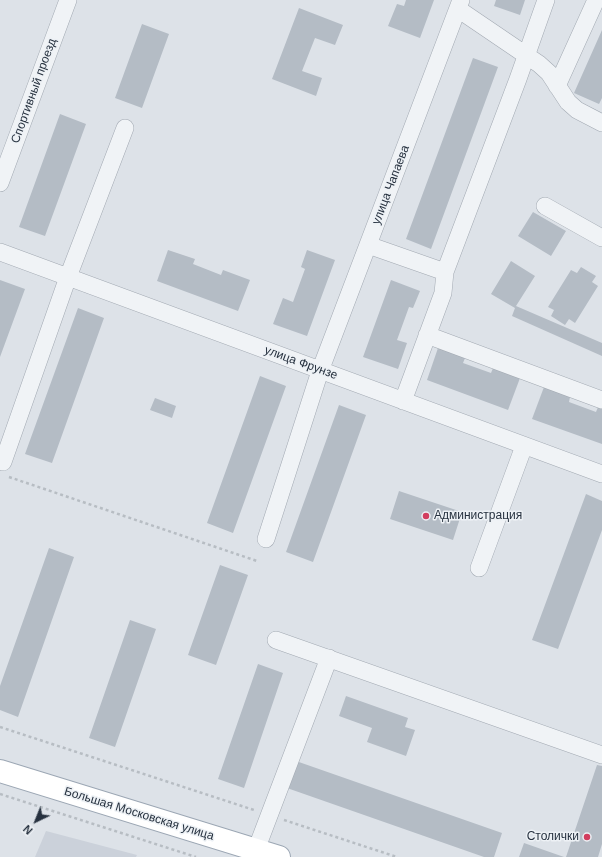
<!DOCTYPE html>
<meta charset="utf-8">
<style>
body{margin:0}
#map{position:relative;width:602px;height:857px;overflow:hidden;background:#dde2e8;font-family:Arial,sans-serif}
canvas{display:block}
.north{position:absolute;left:16px;top:801px;width:40px;height:40px;-webkit-text-stroke:3px #edf1f5;paint-order:stroke;rotate:223deg;font-size:11px;font-weight:700;line-height:16px;text-align:center;color:#26313f}
.north::after{content:'';display:block;margin:auto;width:14px;height:18px;background:#26313f;clip-path:polygon(50% 0,100% 100%,50% 72%,0 100%)}
</style>
<div id="map">
<canvas width="602" height="857"></canvas>
<div class="north">N</div>
</div>
<script>
const ctx = document.querySelector('canvas').getContext('2d');
ctx.lineJoin = 'round';
function fillPath(path, color) { ctx.fillStyle = color; ctx.fill(path, 'evenodd'); }
const shape = rows => new Path2D(rows.map(r => 'M' + r).join(''));
function stroke(path, color, width, dash) { ctx.strokeStyle = color; ctx.lineWidth = width; ctx.lineCap = dash ? 'butt' : 'round'; ctx.setLineDash(dash || []); ctx.stroke(path); }
function label(font, color, halo, rows, align = 'center') {
  ctx.font = font + ' Arial,sans-serif'; ctx.lineWidth = 3; ctx.setLineDash([]); ctx.textBaseline = 'middle'; ctx.strokeStyle = halo; ctx.fillStyle = color; for (const [text, x, y, turn = 0] of rows) {
    ctx.save(); ctx.translate(x, y); ctx.rotate((+turn || 0) * Math.PI / 180); ctx.textAlign = isNaN(turn) ? turn : align; if (halo) ctx.strokeText(text, 0, 0); ctx.fillText(text, 0, 0); ctx.restore();
  }
}
const built = shape([
 [46,831,137,855,136,857,35,857]
]);
const building = shape([
 [406,0,434,0,420,38,388,26,397,4,404,6],
 [496,0,525,0,520,15,494,6],
 [299,8,343,25,335,45,315,38,302,71,322,78,316,96,272,79],
 [142,24,169,34,142,108,115,98],
 [602,30,602,98,599,104,574,93],
 [473,58,498,67,431,249,406,239],
 [60,114,86,124,45,236,19,227],
 [533,212,566,231,551,256,518,236],
 [168,250,195,259,193,264,221,275,223,270,250,280,238,311,157,281],
 [307,250,335,260,307,336,273,324,283,298,293,302,305,269,301,267],
 [511,261,535,276,516,306,602,343,602,356,512,316,515,308,491,294],
 [581,267,596,276,592,282,598,286,575,323,569,319,565,325,551,316,554,310,548,307,571,270,577,273],
 [0,280,25,289,0,357],
 [391,280,420,291,413,308,409,307,397,340,407,343,398,369,363,357],
 [78,308,104,318,52,463,25,454],
 [438,348,465,358,463,363,491,373,493,368,520,378,508,410,427,380],
 [260,376,286,386,233,533,207,523],
 [544,387,570,397,569,402,596,412,598,407,602,408,602,444,532,419],
 [155,398,176,406,172,418,150,410],
 [339,405,366,415,313,562,286,552],
 [399,491,462,512,453,540,390,519],
 [586,494,602,501,602,530,558,649,532,640],
 [49,548,74,557,18,717,0,710,0,686],
 [220,565,248,575,216,665,188,655],
 [130,620,156,629,115,747,89,738],
 [258,664,283,673,244,788,218,779],
 [346,696,408,718,405,727,415,730,406,756,367,742,372,728,339,716],
 [296,761,502,833,494,857,484,857,287,788],
 [597,765,602,766,602,844,598,857,566,857],
 [524,843,564,857,519,857]
]);
const path = shape([
 [9,477,257,561],
 [0,727,254,810],
 [0,794,196,857],
 [284,820,397,857]
]);
const minor = shape([
 [458,9,539,64,549,73,568,102,577,110,602,123],
 [557,86,596,0],
 [0,183,68,0],
 [545,206,602,238],
 [368,245,445,272],
 [0,252,602,474],
 [427,335,602,400],
 [403,401,443,293,445,272,518,79,546,0],
 [3,462,68,277,125,128],
 [266,539,320,371,461,0],
 [479,568,524,446],
 [276,640,602,755],
 [256,850,329,658]
]);
const major = shape([
 [0,771,279,857]
]);
const markers = [
 [426,516,4,"#d23d5e"],
 [587,837,4,"#d23d5e"]
];
const streetNames = [
 ["Спортивный проезд",34,91,-70],
 ["улица Чапаева",391,185,-69],
 ["улица Фрунзе",301,363,20],
 ["Большая Московская улица",139,814,17]
];
const poiNames = [
 ["Администрация",434,516],
 ["Столички",579,837,"right"]
];
fillPath(built, '#cbd1da');
fillPath(building, '#b4bcc5');
stroke(minor, '#a2a9b2', 18);
stroke(major, '#9ca7b4', 24);
stroke(path, '#b7bdc3', 2.5, [3, 3]);
stroke(minor, '#f0f3f6', 17);
stroke(major, '#fff', 22);
for (const [x, y, r, color] of markers) { const dot = new Path2D(); dot.arc(x, y, r, 0, 2 * Math.PI); ctx.fillStyle = color; ctx.fill(dot); stroke(dot, '#edf1f5', 1.5); }
label('12px', '#26313f', '#edf1f5', streetNames);
label('12px', '#26313f', '#edf1f5', poiNames, 'left');
</script>
